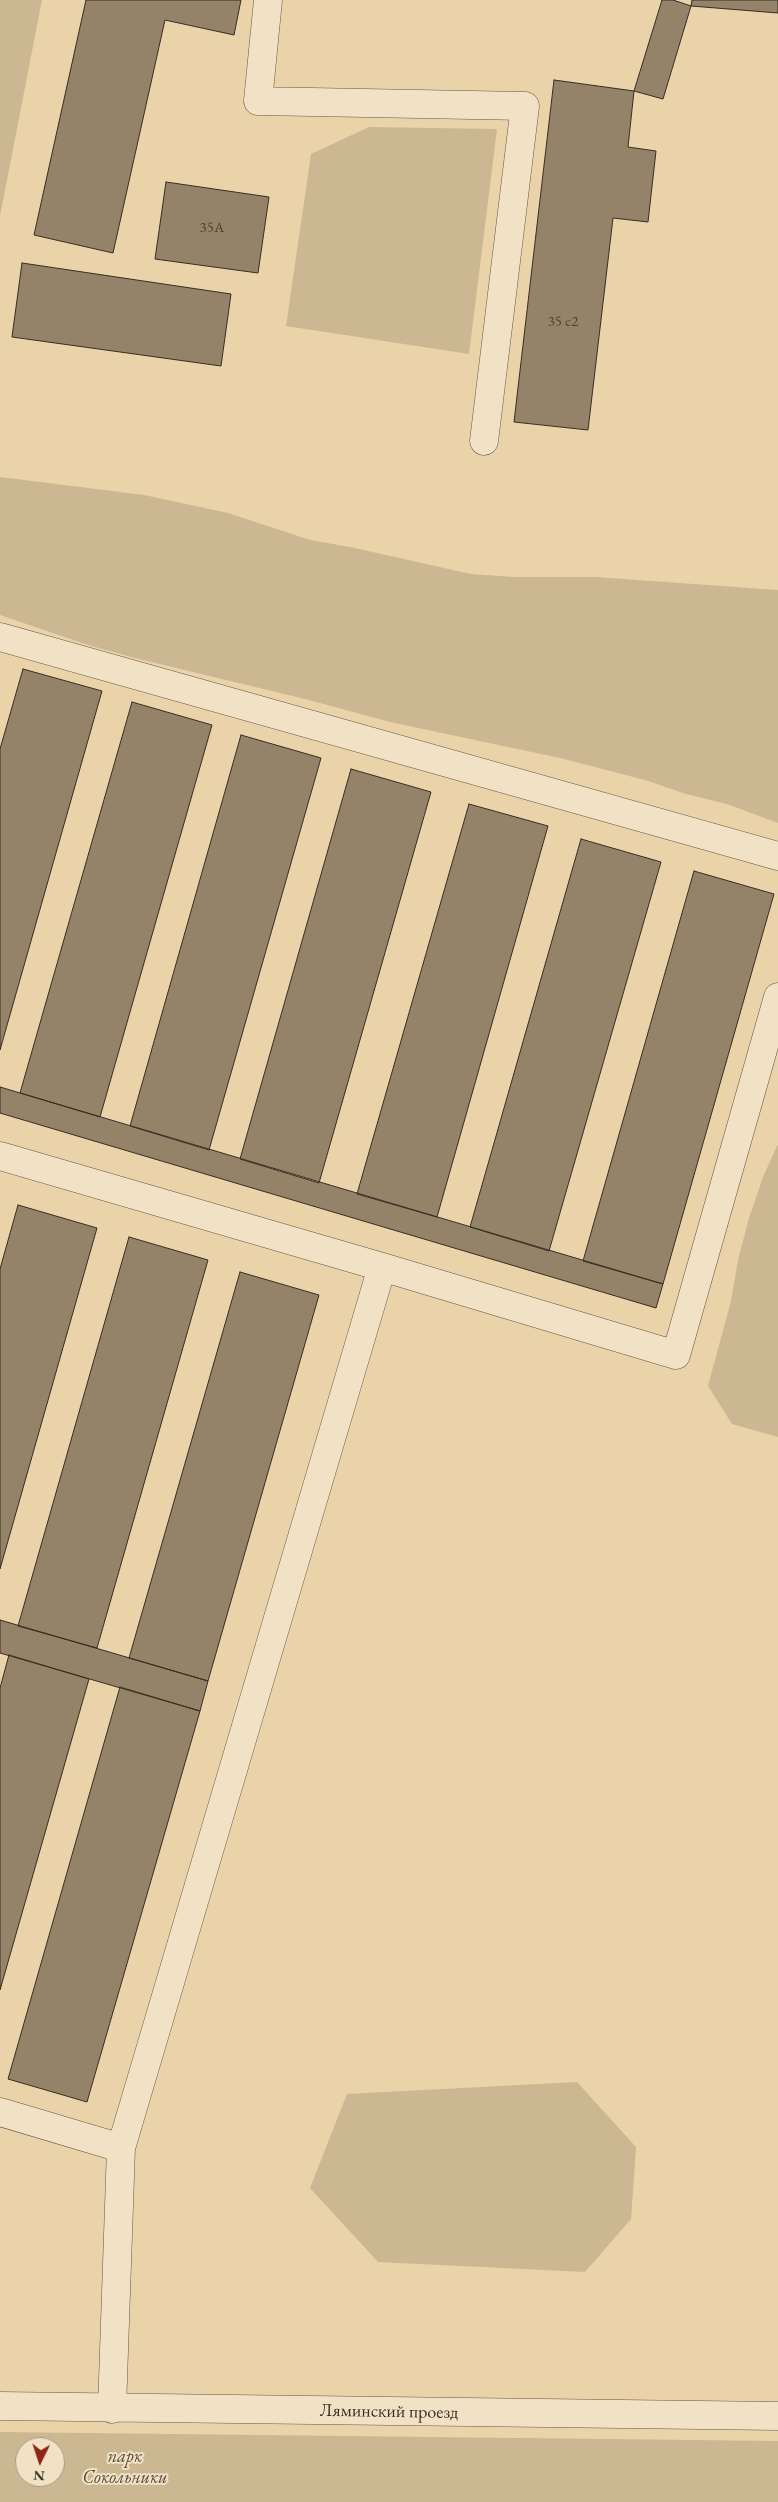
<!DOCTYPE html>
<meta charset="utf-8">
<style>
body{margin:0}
#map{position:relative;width:778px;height:2502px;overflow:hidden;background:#ead3a8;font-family:"EB Garamond",serif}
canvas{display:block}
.north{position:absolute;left:15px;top:2437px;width:50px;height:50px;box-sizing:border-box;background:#f1e2c6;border:1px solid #a69a85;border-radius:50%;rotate:184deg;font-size:14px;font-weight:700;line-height:20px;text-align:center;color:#362d24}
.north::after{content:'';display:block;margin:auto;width:18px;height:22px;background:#8f2418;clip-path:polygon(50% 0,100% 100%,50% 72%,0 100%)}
</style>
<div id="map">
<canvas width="778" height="2502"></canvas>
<div class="north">N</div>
</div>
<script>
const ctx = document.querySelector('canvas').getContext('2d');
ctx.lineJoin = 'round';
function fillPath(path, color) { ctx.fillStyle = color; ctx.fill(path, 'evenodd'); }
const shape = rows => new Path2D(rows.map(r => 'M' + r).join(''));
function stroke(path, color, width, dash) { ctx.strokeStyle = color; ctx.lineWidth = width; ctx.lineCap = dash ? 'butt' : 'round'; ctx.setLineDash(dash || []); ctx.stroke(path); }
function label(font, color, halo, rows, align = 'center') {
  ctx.font = font + ' "EB Garamond",serif'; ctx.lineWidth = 4; ctx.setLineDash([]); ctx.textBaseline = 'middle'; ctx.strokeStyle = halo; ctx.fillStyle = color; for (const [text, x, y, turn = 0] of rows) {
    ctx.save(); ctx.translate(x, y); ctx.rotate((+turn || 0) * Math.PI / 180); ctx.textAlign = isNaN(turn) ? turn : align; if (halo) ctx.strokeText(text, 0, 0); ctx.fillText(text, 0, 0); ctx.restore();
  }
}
const green = shape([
 [0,0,42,0,0,216],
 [369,127,497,129,469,354,286,326,311,154],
 [0,477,144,495,228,513,310,540,350,547,471,574,513,577,595,577,778,590,778,823,727,804,686,794,645,780,560,758,390,722,305,699,135,658,88,645,0,615],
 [778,1144,778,1437,732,1424,708,1386,731,1301,738,1260,749,1218,763,1177],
 [577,2082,636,2147,631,2219,585,2272,378,2262,310,2188,347,2094],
 [0,2432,778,2441,778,2502,0,2502],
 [25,2447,55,2447,55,2477,25,2477]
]);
const building = shape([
 [86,0,241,0,234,35,165,20,113,253,34,235,86,0],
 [662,0,673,0,691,6,663,99,634,91,662,0],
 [692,0,778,0,778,13,691,6,692,0],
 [554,80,634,91,628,147,656,151,648,222,613,218,588,430,514,422,554,80],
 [166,182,269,197,258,273,155,259,166,182],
 [22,263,231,294,221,366,12,337,22,263],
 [23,669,102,691,0,1050,0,749,23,669],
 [132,702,212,725,100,1117,20,1093,132,702],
 [241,735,321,758,209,1150,130,1126,241,735],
 [351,769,431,792,319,1183,240,1159,351,769],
 [469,804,548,826,437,1217,357,1194,469,804],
 [581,839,661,862,549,1251,470,1227,581,839],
 [694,871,774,894,663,1284,583,1261,694,871],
 [0,1087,663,1284,656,1308,0,1113,0,1087],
 [18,1205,97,1228,0,1569,0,1269,18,1205],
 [129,1237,208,1260,97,1648,18,1626,129,1237],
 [240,1272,319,1295,208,1681,129,1658,240,1272],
 [0,1620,208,1681,200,1711,0,1653,0,1620],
 [9,1655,89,1679,0,1990,0,1688,9,1655],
 [120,1687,200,1711,87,2102,8,2079,120,1687]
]);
const minor = shape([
 [268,0,258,101,525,106,484,441],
 [0,637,778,856],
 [0,1156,382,1267,121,2148,0,2112],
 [382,1267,676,1355,778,997],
 [0,2406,778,2416],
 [112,2409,121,2148]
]);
const numberNames = [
 ["35А",212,228],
 ["35 с2",563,322]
];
const streetNames = [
 ["Ляминский проезд",389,2412,1]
];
const parkNames = [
 ["парк",125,2457],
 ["Сокольники",125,2478]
];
fillPath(green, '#cbb792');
fillPath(building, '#948369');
stroke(building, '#362d24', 1);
stroke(minor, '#635645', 29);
stroke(minor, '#f1e2c6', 28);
label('15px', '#4e4235', null, numberNames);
label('18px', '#362d24', '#f1e2c6', streetNames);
label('italic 18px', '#54493a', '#f1e2c6', parkNames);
</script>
